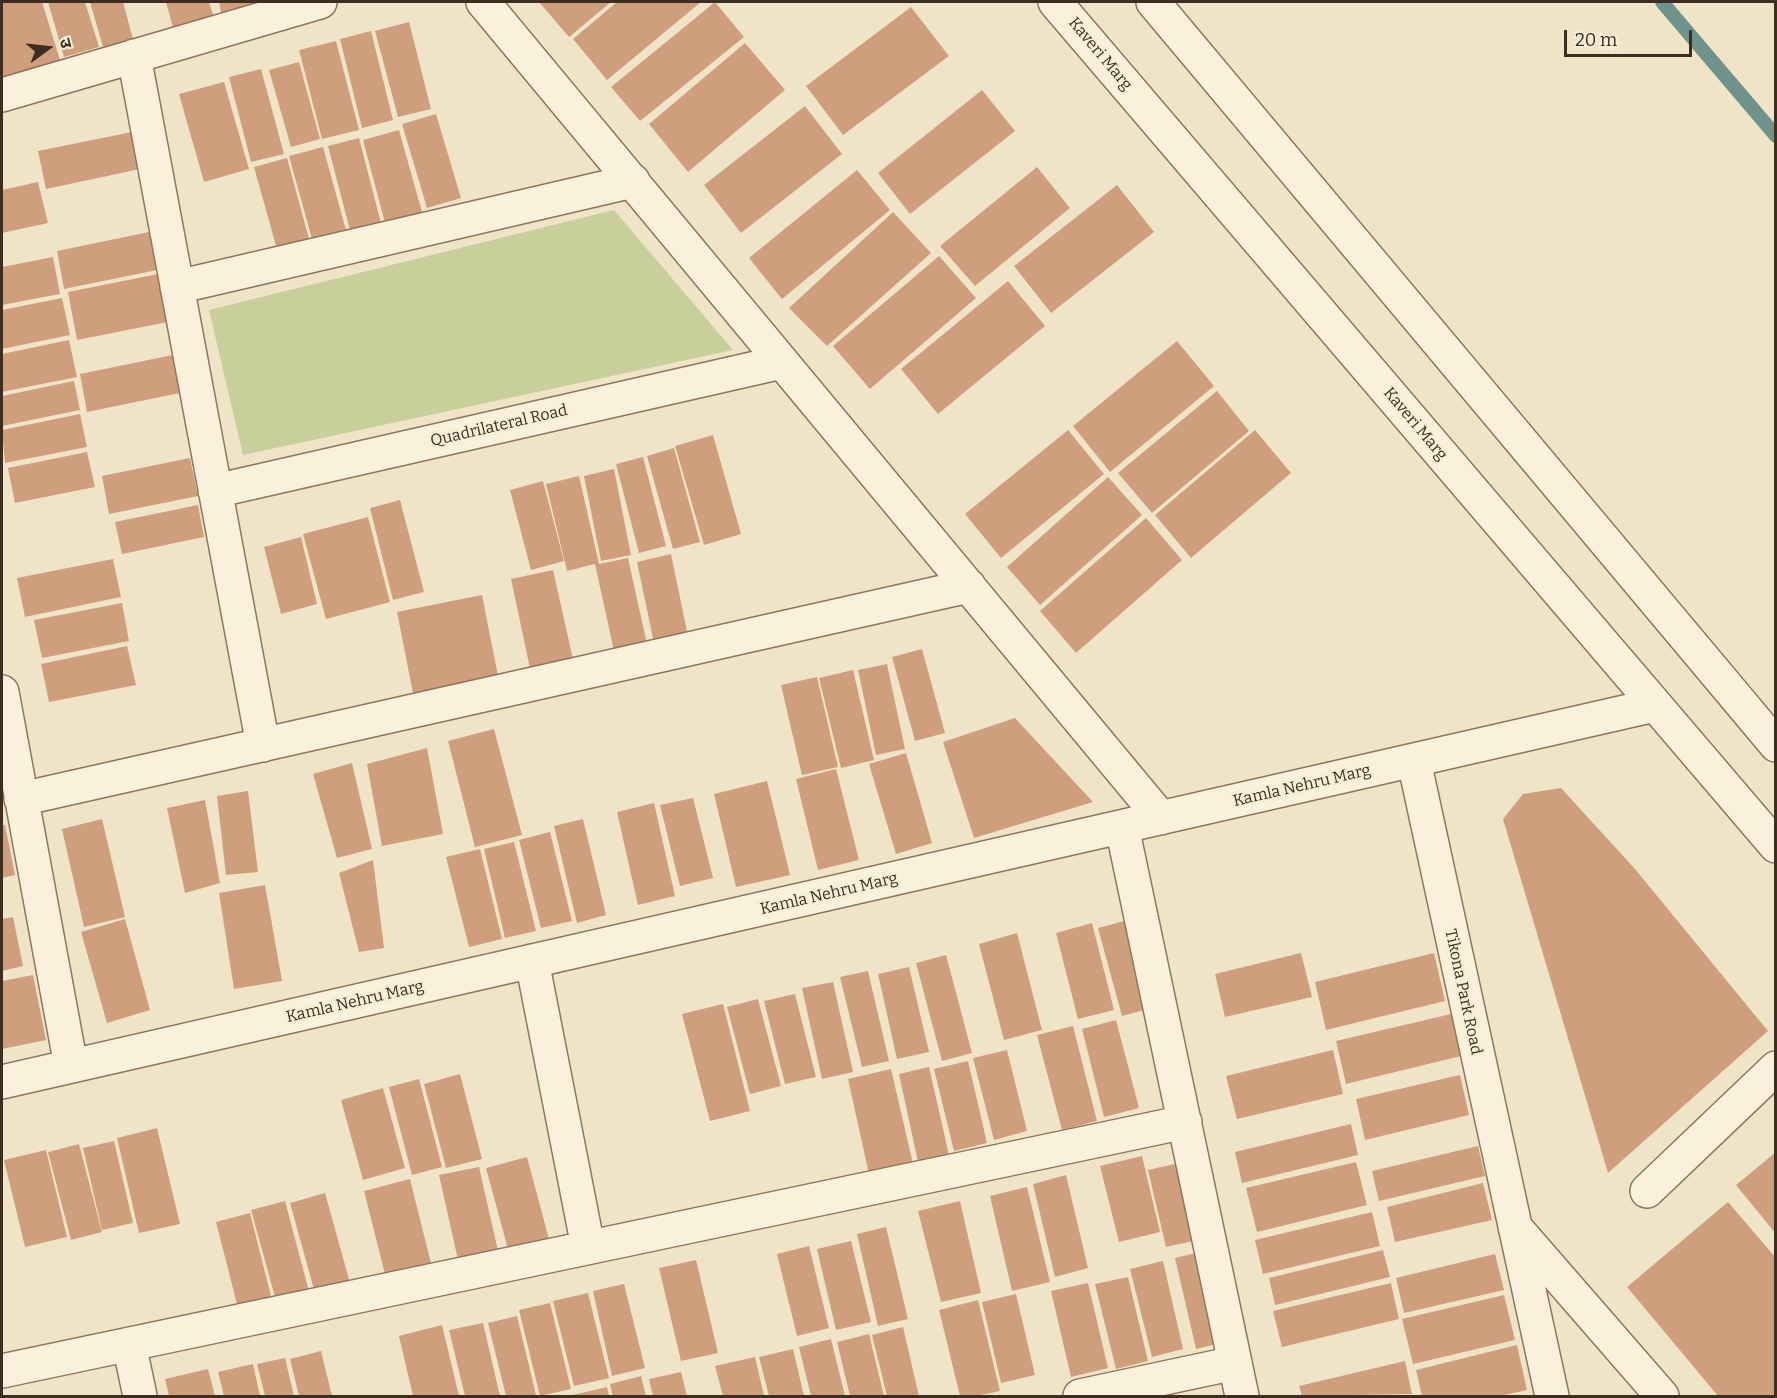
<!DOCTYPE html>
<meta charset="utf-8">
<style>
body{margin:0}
#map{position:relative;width:1777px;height:1398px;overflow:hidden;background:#f0e4c8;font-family:Bitter,"Noto Sans Devanagari",serif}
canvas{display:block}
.frame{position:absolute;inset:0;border:3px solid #3d2e20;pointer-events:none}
.north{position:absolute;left:18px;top:18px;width:60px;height:60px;-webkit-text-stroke:4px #f7eed8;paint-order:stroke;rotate:75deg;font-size:16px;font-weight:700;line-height:24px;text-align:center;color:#3d2e20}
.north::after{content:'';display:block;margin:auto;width:21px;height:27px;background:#3d2e20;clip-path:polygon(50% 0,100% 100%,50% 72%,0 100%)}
.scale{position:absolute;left:1564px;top:30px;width:128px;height:27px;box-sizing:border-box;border:3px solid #3d2e20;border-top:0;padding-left:8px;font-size:18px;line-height:21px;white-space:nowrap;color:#3d2e20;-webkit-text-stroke:4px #f7eed8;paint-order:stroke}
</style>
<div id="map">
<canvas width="1777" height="1398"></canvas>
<div class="frame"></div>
<div class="north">उ</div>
<div class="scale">20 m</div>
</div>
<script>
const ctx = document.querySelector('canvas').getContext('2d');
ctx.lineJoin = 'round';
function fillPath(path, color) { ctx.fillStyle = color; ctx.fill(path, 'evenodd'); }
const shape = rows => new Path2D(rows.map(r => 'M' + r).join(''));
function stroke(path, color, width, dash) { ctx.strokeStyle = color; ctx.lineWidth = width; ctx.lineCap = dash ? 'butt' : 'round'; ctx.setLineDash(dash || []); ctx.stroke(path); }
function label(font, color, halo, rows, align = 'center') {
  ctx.font = font + ' Bitter,serif'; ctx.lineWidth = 6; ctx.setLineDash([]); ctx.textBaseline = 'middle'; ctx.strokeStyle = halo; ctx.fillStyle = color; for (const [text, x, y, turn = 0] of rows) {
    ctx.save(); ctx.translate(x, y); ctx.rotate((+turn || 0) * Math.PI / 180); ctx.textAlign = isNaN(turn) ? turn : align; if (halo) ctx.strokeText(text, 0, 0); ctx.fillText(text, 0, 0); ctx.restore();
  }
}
const green = shape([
 [614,210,733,350,243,455,209,310]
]);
const stream = shape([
 [1662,2,1776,136]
]);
const building = shape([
 [2,2,42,2,60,60,3,77],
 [48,2,85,2,99,47,64,57],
 [90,2,123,2,133,39,103,47],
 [166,2,209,2,217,28,176,39],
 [219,2,282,2,222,17],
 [539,2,611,2,569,37],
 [617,2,701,2,607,80,573,39],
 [715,2,744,37,640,121,611,87],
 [911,7,949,56,843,135,806,86],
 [409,22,431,109,398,117,375,31],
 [371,31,393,120,362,128,340,39],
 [336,41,359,130,322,139,299,50],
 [745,43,785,90,688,172,649,124],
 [299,62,320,139,291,147,269,70],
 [261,69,284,154,251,162,229,77],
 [224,82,249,169,204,182,179,94],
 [982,90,1015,131,910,214,878,173],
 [805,106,842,154,741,233,704,185],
 [436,114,461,198,427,208,402,124],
 [399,130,422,212,385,223,363,140],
 [132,132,140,169,46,189,38,151],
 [359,138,382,227,351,234,328,146],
 [323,147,349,241,315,250,289,156],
 [287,158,312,250,280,260,254,167],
 [1037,167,1070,208,975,286,940,246],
 [857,170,890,210,782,299,749,258],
 [38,182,48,223,2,233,2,190],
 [1117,185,1154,232,1051,313,1014,266],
 [893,212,931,253,827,346,789,308],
 [149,232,157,270,64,289,57,251],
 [939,256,976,298,870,389,833,346],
 [53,257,60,294,2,305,2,267],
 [158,274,168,322,77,340,68,292],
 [1008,281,1045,326,938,414,901,369],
 [62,298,70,335,2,349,2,310],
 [69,340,77,377,2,392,2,354],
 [1177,341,1214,386,1110,472,1073,426],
 [173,355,180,393,87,412,80,374],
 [74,381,80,410,2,426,2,396],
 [1217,391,1249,431,1152,513,1118,473],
 [80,414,87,447,5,463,2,430],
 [1068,430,1104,474,1001,558,965,514],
 [1255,430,1291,473,1191,558,1155,515],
 [713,435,741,534,704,545,675,446],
 [674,448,700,542,673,549,647,456],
 [87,452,95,487,15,503,8,468],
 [643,457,666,546,639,553,616,464],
 [190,458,198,496,109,514,102,476],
 [614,469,631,555,601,561,584,476],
 [579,476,599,564,628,558,649,653,616,660,595,564,567,571,546,484],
 [1108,477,1142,515,1040,605,1007,567],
 [543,481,564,561,531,570,510,490],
 [400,500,424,592,393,600,370,508],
 [198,505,204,537,122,554,115,522],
 [368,517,390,602,326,619,303,534],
 [1146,518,1182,560,1076,653,1040,611],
 [301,537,317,604,281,614,264,547],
 [671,554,689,641,655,648,637,562],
 [113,559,121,597,25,617,17,578],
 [553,570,574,664,531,673,511,579],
 [482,595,498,676,413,693,397,612],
 [122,603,129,641,42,658,34,620],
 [127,646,136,685,49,702,41,664],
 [922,649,945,733,915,741,892,657],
 [887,664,905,749,876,755,858,670],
 [853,670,874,760,841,768,819,678],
 [817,677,838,767,802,775,781,685],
 [1015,718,1093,802,974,838,943,742],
 [494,729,522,835,475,847,448,741],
 [427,748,443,834,382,846,367,764],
 [906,753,932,843,896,854,869,764],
 [352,763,372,849,337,858,313,774],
 [836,769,859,860,818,870,796,779],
 [767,781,790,875,736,887,714,794],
 [1561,788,1635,869,1768,1031,1608,1173,1503,819,1523,794],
 [248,791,258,872,226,875,217,796],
 [693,798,713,878,680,886,660,805],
 [205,800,220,883,185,893,167,808],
 [654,803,675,896,638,905,617,812],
 [102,819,125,917,84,927,62,829],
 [583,819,606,915,577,923,554,826],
 [2,825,5,825,15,875,2,878],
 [550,832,572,921,541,928,519,840],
 [514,842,536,931,505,938,484,849],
 [480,849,502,939,469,947,446,857],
 [373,860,384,948,359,952,339,873],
 [265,885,282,981,234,989,219,893],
 [13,917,23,966,2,971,2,919],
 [125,919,150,1010,107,1023,81,932],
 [1132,919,1155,1007,1122,1016,1098,928],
 [1092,923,1114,1010,1078,1019,1056,933],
 [1017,933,1042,1030,1004,1040,979,944],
 [1301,953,1312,997,1225,1017,1215,974],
 [1434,953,1445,1001,1326,1030,1315,982],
 [946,955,972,1053,942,1061,916,963],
 [909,967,929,1052,897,1059,878,974],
 [868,971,889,1061,862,1067,840,977],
 [33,975,46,1040,2,1049,2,981],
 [833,982,853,1072,822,1079,802,988],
 [795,994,816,1077,785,1084,764,1001],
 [758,999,781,1086,750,1094,727,1007],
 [723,1004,750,1111,710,1121,682,1014],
 [1451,1014,1461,1056,1346,1084,1336,1041],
 [1116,1020,1139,1108,1104,1117,1082,1029],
 [1073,1026,1097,1121,1062,1130,1037,1035],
 [1007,1050,1027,1131,994,1140,973,1058],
 [1333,1050,1343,1094,1237,1119,1226,1076],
 [968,1061,987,1143,954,1151,934,1069],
 [929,1067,949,1155,918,1162,899,1074],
 [891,1069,913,1164,869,1174,848,1079],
 [460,1074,482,1159,446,1168,424,1084],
 [1460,1075,1469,1115,1365,1140,1356,1099],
 [419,1079,442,1167,412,1175,389,1087],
 [383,1088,405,1168,363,1180,341,1100],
 [1351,1124,1358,1155,1242,1183,1235,1152],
 [157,1128,180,1224,139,1233,117,1138],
 [114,1141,133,1223,102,1230,83,1148],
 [79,1144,102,1232,71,1240,48,1152],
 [1478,1146,1485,1176,1379,1201,1372,1171],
 [46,1150,67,1237,25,1247,4,1160],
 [1776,1152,1776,1234,1736,1185],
 [1142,1156,1160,1232,1119,1242,1100,1166],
 [527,1157,549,1239,508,1249,486,1168],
 [1184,1162,1202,1239,1166,1247,1148,1170],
 [1356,1162,1367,1205,1257,1232,1246,1188],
 [479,1167,498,1251,458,1260,439,1175],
 [1066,1175,1088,1268,1055,1277,1033,1184],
 [410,1179,432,1267,386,1278,364,1191],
 [1483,1183,1492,1220,1395,1242,1387,1207],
 [1027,1187,1050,1282,1012,1291,990,1196],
 [325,1193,350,1283,315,1293,290,1203],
 [285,1201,310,1295,277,1304,251,1210],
 [960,1201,981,1293,941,1302,918,1211],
 [1728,1202,1776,1258,1776,1396,1718,1396,1627,1287],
 [1372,1212,1380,1246,1263,1274,1255,1240],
 [250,1213,272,1300,238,1308,216,1222],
 [886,1227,908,1319,878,1326,857,1234],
 [851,1241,871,1322,836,1330,817,1249],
 [809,1246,829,1328,797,1336,777,1254],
 [1383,1250,1390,1277,1275,1305,1269,1278],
 [1204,1251,1225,1342,1196,1349,1175,1258],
 [1495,1254,1504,1290,1404,1313,1396,1278],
 [696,1260,718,1353,681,1361,659,1268],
 [1163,1261,1183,1349,1152,1357,1130,1269],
 [1128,1277,1148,1361,1116,1369,1095,1284],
 [1088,1283,1108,1368,1071,1377,1051,1291],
 [1391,1283,1399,1319,1282,1347,1273,1311],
 [624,1284,645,1368,612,1376,593,1291],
 [588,1293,609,1378,574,1386,553,1301],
 [1016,1294,1035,1375,1001,1383,982,1302],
 [1504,1295,1515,1340,1413,1364,1402,1319],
 [978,1300,1000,1391,976,1396,960,1396,939,1310],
 [550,1303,571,1389,540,1396,519,1310],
 [517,1316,536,1395,530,1396,506,1396,488,1323],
 [483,1323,500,1396,465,1396,449,1330],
 [442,1325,459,1396,413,1396,399,1336],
 [903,1327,919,1396,887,1396,872,1335],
 [869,1334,884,1396,850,1396,837,1342],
 [831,1339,845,1396,811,1396,799,1347],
 [1517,1345,1527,1390,1500,1396,1422,1396,1416,1370],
 [793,1349,804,1396,769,1396,759,1357],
 [321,1351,332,1396,299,1396,290,1359],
 [755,1357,764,1396,723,1396,715,1366],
 [285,1358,294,1396,265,1396,257,1364],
 [1405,1361,1412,1394,1302,1396,1299,1386],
 [253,1364,260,1396,224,1396,218,1372],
 [208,1369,215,1396,169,1396,165,1379],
 [681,1372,687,1396,653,1396,649,1379],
 [641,1376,646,1396,613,1396,610,1384],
 [607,1387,609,1396,568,1396]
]);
const minor = shape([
 [483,2,1161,818],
 [1055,2,1776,846],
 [1153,2,1776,745],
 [134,56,263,745],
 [2,95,320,2],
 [177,287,633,181],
 [215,491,782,362],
 [2,692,71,1066],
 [1414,761,1552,1396],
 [21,799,969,586],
 [1122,827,1242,1396],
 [532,961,588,1247],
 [2,1082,1655,705],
 [1647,1191,1776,1068],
 [1515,1227,1662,1396],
 [129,1344,140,1396],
 [2,1371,1185,1122],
 [1080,1396,1235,1363]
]);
const streetNames = [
 ["Kaveri Marg",1100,54,50],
 ["Kaveri Marg",1415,424,50],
 ["Quadrilateral Road",499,426,-13],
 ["Kamla Nehru Marg",1302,786,-13],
 ["Kamla Nehru Marg",829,894,-13],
 ["Tikona Park Road",1463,992,78],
 ["Kamla Nehru Marg",355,1002,-13]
];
fillPath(green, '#c9cf9b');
stroke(stream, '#6f938a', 14);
fillPath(building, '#cf9f7d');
stroke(minor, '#8d765c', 36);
stroke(minor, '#faf1dc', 33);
label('16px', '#3d2e20', '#f7eed8', streetNames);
</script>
